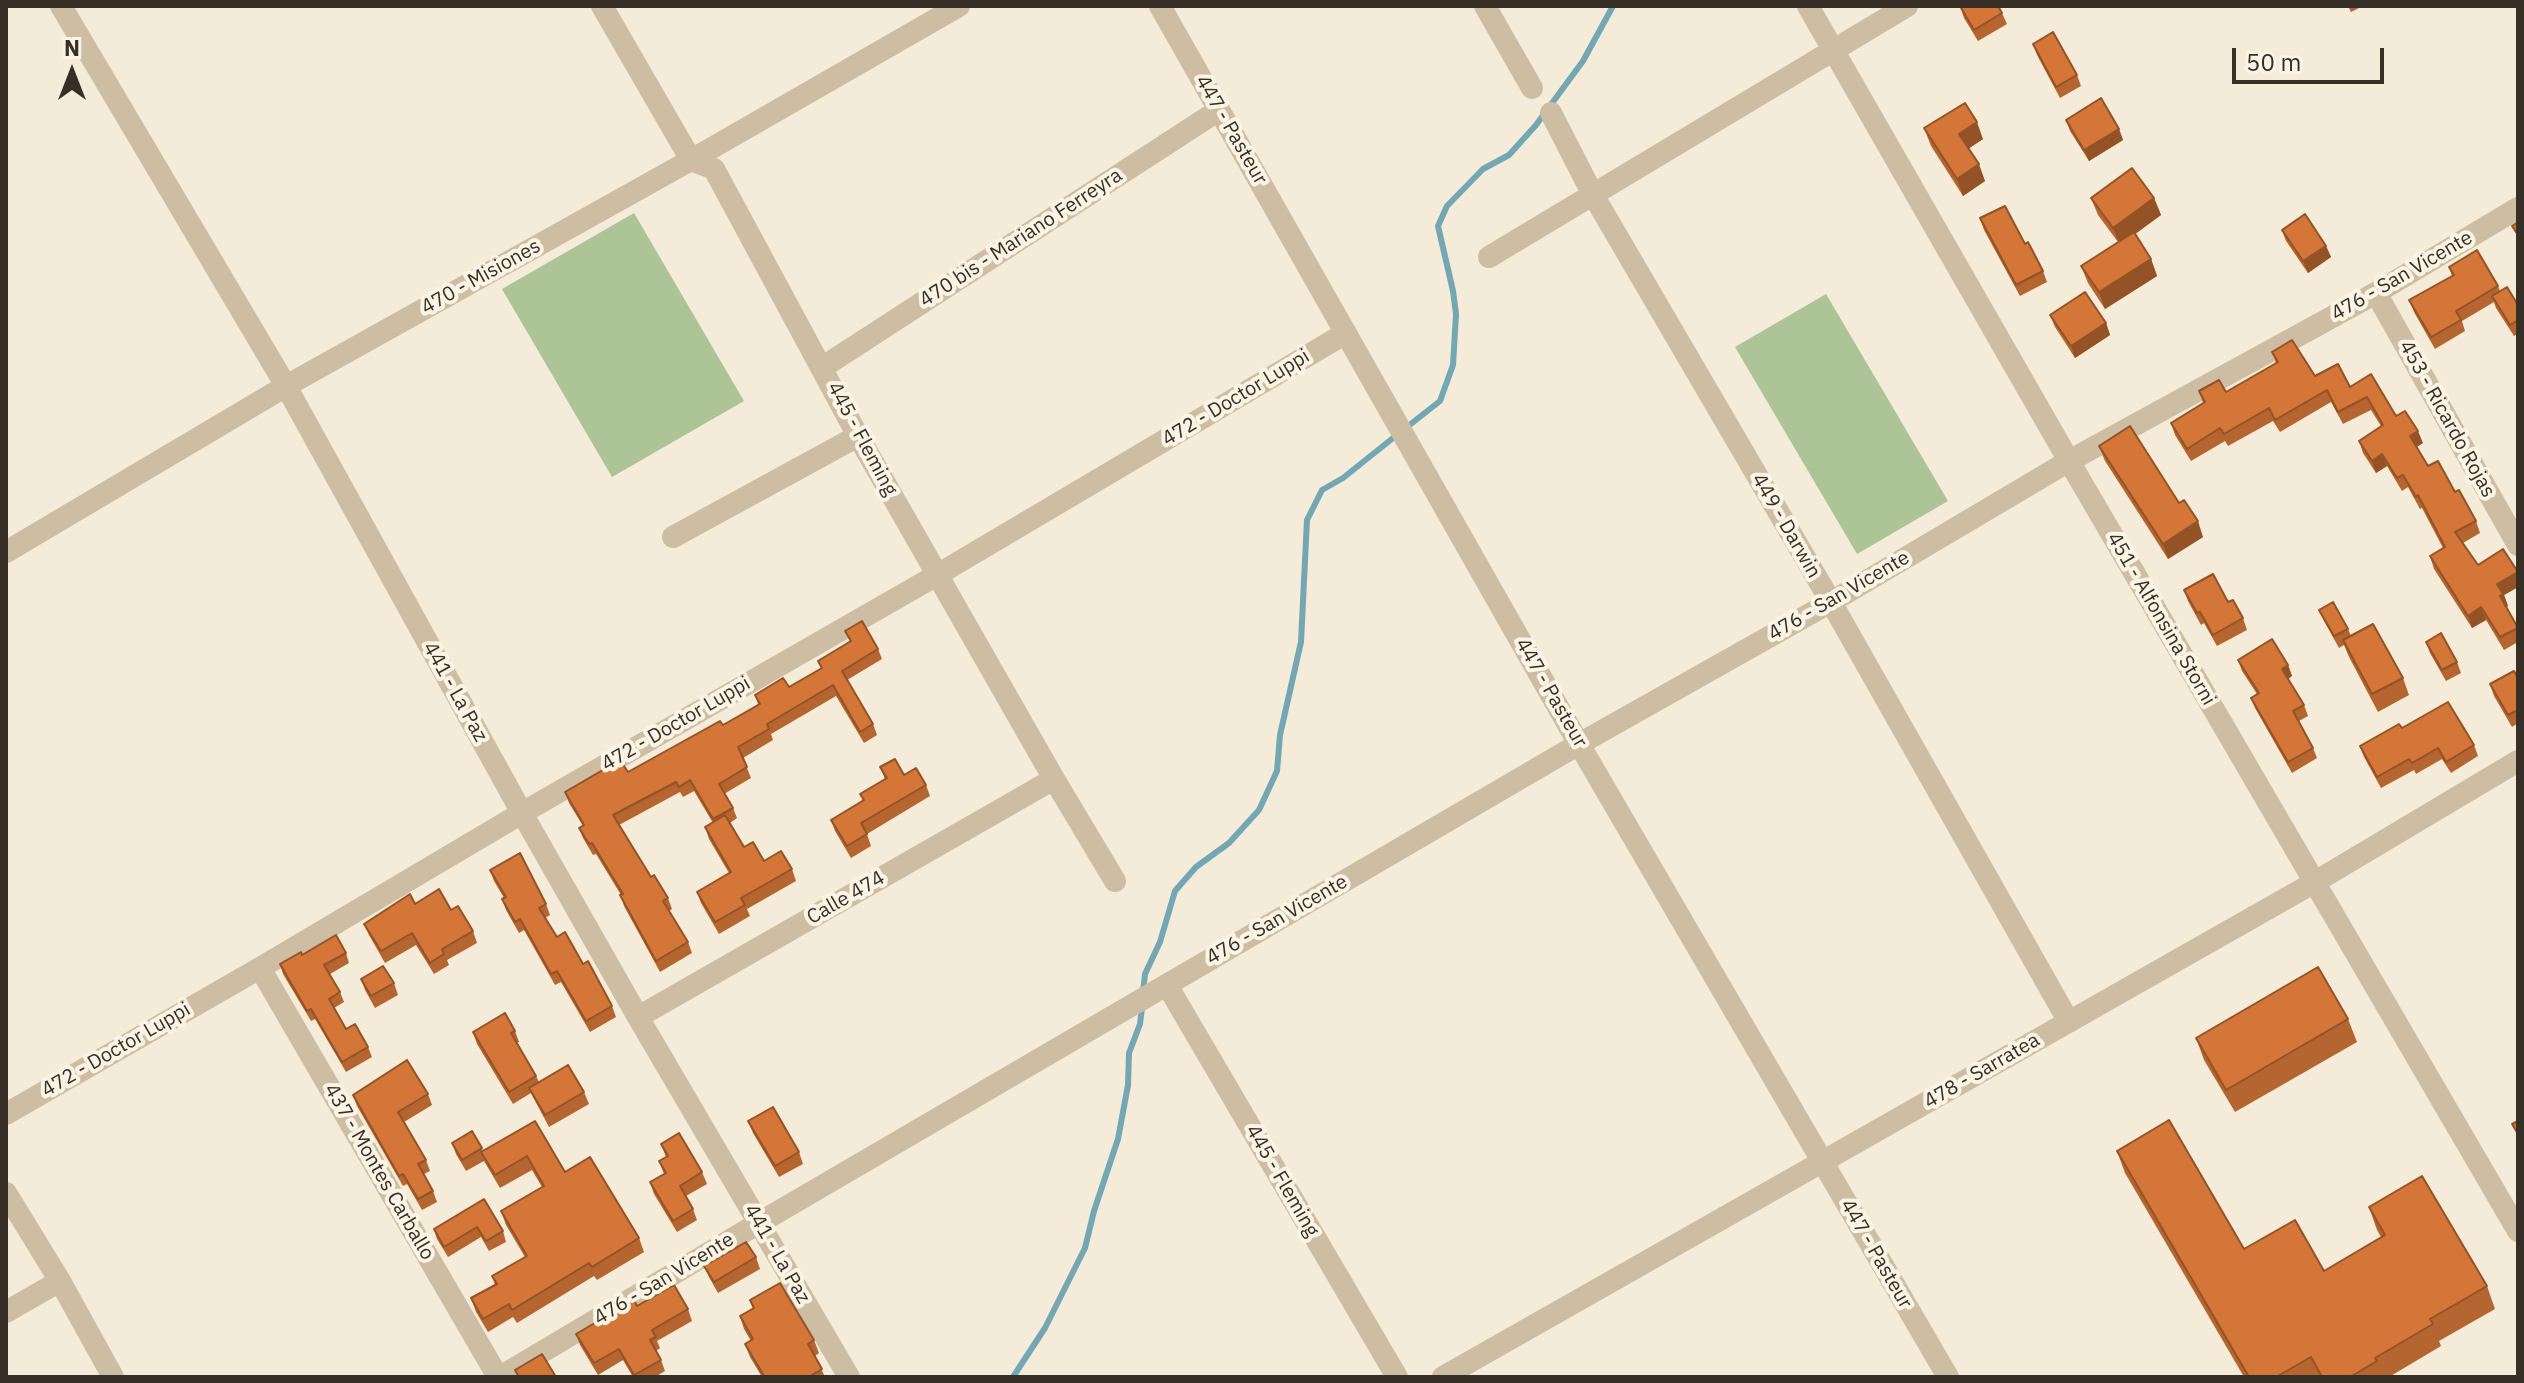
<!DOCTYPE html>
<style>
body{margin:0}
#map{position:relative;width:2524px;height:1383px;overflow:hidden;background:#f4ebd8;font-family:"IBM Plex Sans",sans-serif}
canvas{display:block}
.frame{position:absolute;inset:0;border:8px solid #372e26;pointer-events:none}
.north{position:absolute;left:32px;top:32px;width:80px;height:80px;-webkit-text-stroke:6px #fbf4e5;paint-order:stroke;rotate:0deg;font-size:22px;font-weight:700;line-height:32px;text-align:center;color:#372e26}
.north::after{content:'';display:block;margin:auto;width:28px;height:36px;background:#372e26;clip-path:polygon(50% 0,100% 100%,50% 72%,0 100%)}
.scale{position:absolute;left:2232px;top:48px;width:152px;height:36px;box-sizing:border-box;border:4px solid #372e26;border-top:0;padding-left:10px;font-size:24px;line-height:28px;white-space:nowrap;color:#372e26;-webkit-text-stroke:6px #fbf4e5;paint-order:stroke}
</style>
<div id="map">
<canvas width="2524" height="1383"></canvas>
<div class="frame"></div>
<div class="north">N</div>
<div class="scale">50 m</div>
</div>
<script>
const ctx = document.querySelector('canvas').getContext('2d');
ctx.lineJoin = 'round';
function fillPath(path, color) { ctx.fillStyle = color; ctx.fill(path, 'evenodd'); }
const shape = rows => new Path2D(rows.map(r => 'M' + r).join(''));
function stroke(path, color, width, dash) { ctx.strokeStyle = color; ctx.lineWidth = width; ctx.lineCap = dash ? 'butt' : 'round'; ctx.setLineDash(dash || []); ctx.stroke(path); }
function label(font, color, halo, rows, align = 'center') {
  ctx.font = font + ' "IBM Plex Sans",sans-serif'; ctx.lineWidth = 8; ctx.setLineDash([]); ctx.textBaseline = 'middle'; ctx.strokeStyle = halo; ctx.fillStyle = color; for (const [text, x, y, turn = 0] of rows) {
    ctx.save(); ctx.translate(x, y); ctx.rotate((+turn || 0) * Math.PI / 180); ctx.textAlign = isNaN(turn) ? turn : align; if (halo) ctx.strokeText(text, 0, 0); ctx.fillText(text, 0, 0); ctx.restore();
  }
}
const green = shape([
 [634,213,744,401,612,477,502,289],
 [1826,294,1948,501,1857,554,1735,347]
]);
const stream = shape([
 [1407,427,1440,401,1453,365,1456,314,1453,291,1438,226,1447,206,1483,169,1509,155,1536,125,1583,61,1613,6],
 [1143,992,1145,974,1160,942,1175,891,1196,867,1229,843,1259,810,1277,771,1280,735,1301,642,1307,520,1322,490,1343,478,1398,434],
 [1013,1377,1045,1328,1085,1248,1094,1211,1118,1139,1128,1085,1129,1053,1140,1024,1142,1008]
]);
const street = shape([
 [61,6,286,386,522,813,638,1017,849,1377],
 [602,6,691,160,714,169,858,436,1054,779,1115,881],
 [1160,6,1579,744,1948,1377],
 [1485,6,1532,88],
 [1808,6,2069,461,2518,1231],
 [1551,113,1592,193,1831,602,2069,1022],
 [1489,257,1907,6],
 [2376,293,2518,545],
 [823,367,1219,110],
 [673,537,858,436],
 [6,552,286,386,691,160,959,6],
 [260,968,498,1377],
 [1167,985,1397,1377],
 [638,1017,1054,779],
 [6,1114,260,968,522,813,937,575,1346,333],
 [6,1193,60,1281,113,1377],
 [6,1312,60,1281],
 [500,1377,759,1223,1579,744,1831,602,2069,461,2376,293,2518,208],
 [1443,1377,2315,882,2518,761]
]);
const wall = shape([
 [1960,6,2002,13,2007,24,1978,41,1964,18],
 [2348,6,2363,6,2351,12],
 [2033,44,2077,75,2081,86,2060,98,2037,55],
 [2066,120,2119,129,2123,140,2089,161,2070,131],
 [1924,128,1983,139,1969,148,1985,181,1963,196,1931,146],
 [2091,198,2154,198,2161,215,2135,234,2151,259,2157,276,2105,309,2088,283,2081,266,2118,242,2098,215],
 [1980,218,2025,244,2043,271,2047,282,2020,296,1984,230],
 [2282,230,2326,246,2331,257,2308,273,2286,241],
 [2449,267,2498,286,2500,291,2518,305,2518,334,2514,336,2496,308,2494,302,2462,321,2465,331,2435,349,2414,312,2409,300,2452,276],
 [2050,315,2106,323,2110,335,2075,358,2055,327],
 [2272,352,2315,376,2350,387,2396,416,2423,443,2417,447,2428,466,2455,492,2476,521,2480,533,2463,543,2478,565,2518,572,2518,587,2504,595,2508,606,2506,607,2518,627,2518,642,2504,650,2486,620,2472,628,2434,569,2430,556,2443,548,2422,508,2420,509,2408,487,2402,491,2387,466,2376,473,2363,453,2359,441,2381,426,2371,410,2343,424,2331,402,2280,432,2273,421,2228,446,2225,441,2191,461,2175,435,2171,423,2203,403,2199,391,2226,392,2276,363],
 [2099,446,2179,503,2203,537,2168,559,2105,461],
 [2184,590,2228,602,2243,618,2247,630,2217,646,2204,623,2201,625,2188,601],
 [2319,610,2348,629,2351,636,2403,678,2409,695,2378,712,2349,657,2344,645,2339,648,2324,621],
 [845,631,878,649,882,659,847,680,873,724,877,735,864,743,836,696,771,734,773,740,743,758,751,778,724,794,733,808,737,818,730,823,744,847,764,861,792,869,796,881,747,909,750,916,719,934,701,903,697,892,729,873,709,839,705,827,713,823,694,791,683,797,680,792,619,825,651,877,668,898,672,909,669,911,688,942,692,953,660,972,624,906,621,895,596,854,593,855,583,838,579,828,583,826,569,803,565,792,628,772,723,725,758,704,755,695,789,687,821,668,818,661,850,642],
 [2426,642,2457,662,2461,673,2446,681,2430,653],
 [2238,660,2288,665,2292,676,2288,679,2304,705,2308,716,2299,721,2313,748,2317,758,2292,773,2255,708,2251,698,2257,694,2242,671],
 [2518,678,2518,723,2512,727,2494,696,2490,684],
 [2402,728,2474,745,2478,756,2451,773,2442,759,2416,774,2414,770,2381,788,2364,757,2360,746],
 [880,767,904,775,926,785,930,796,867,834,871,846,851,858,835,831,831,820,863,801,860,794,885,779],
 [490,870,546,904,550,915,545,918,557,937,583,964,612,1006,616,1017,590,1032,561,982,555,985,524,930,519,933,506,910,502,899,504,898,494,881],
 [415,904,451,910,473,931,477,943,447,960,449,965,434,974,416,945,385,963,369,935,364,924],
 [346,953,349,963,330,974,340,992,344,1002,334,1008,346,1029,368,1047,372,1057,346,1072,315,1019,311,1021,283,974,280,964,302,955],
 [361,979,394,983,398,995,375,1008,365,990],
 [2348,1019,2357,1042,2235,1112,2204,1060,2196,1038],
 [515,1031,519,1042,517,1043,536,1076,539,1082,584,1092,589,1104,549,1127,534,1099,531,1093,513,1104,477,1044,473,1032],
 [428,1094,432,1105,404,1122,426,1160,430,1171,424,1174,433,1191,437,1202,422,1210,407,1184,403,1186,357,1106,353,1095],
 [535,1121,565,1172,639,1238,644,1252,597,1280,594,1276,517,1323,513,1317,488,1332,476,1312,471,1298,495,1285,492,1276,525,1257,506,1225,501,1211,542,1187,532,1170,500,1188,484,1161,466,1171,456,1154,452,1143,482,1148,483,1151],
 [748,1121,799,1152,803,1164,779,1177,753,1133],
 [661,1144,702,1172,707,1184,686,1196,693,1209,697,1220,677,1232,654,1194,650,1182,664,1174,659,1161,666,1157],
 [2117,1151,2244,1249,2324,1271,2381,1237,2377,1230,2369,1207,2487,1286,2495,1309,2439,1341,2441,1346,2389,1377,2244,1377,2125,1173],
 [484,1199,503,1231,506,1242,489,1251,481,1237,448,1257,437,1239,434,1229],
 [756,1257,760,1269,718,1293,709,1277,704,1266],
 [750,1300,814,1340,819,1353,815,1356,825,1377,762,1377,750,1357,745,1344,751,1341,744,1329,740,1316,753,1309],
 [637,1306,688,1309,692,1321,657,1341,660,1348,656,1351,661,1360,665,1371,655,1377,633,1377,623,1360,598,1375,580,1345,576,1334]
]);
const shadedWall = shape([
 [1977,122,1983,139,1965,151,1959,134],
 [2119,129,2123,140,2089,161,2084,150],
 [1979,164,1985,181,1963,196,1957,179],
 [2154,198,2161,215,2120,245,2113,228],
 [2326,246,2331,257,2308,273,2303,261],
 [2151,259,2157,276,2105,309,2099,292],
 [2106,323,2110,335,2075,358,2071,346],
 [2418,431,2423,443,2414,448,2410,436],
 [2382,454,2387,466,2376,473,2372,461],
 [2198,521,2203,537,2168,559,2163,544],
 [2518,572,2518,587,2504,595,2508,606,2504,609,2500,596,2497,584],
 [2481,607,2486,620,2472,628,2468,616],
 [2288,665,2292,676,2286,680,2282,669]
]);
const building = shape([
 [1960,6,1998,6,2002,13,1974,30,1960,6],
 [2053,32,2077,75,2056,87,2033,44,2053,32],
 [2101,98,2119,129,2084,150,2066,120,2101,98],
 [1965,103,1977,122,1959,134,1979,164,1957,179,1924,128,1965,103],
 [2132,168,2154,198,2113,228,2091,198,2132,168],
 [2005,206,2025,244,2028,242,2043,271,2016,285,1980,218,2005,206],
 [2305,214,2326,246,2303,261,2282,230,2305,214],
 [2518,222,2518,235,2512,226,2518,222],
 [2134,232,2151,259,2099,292,2081,266,2134,232],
 [2477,250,2498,286,2456,311,2461,320,2431,337,2409,300,2454,275,2449,267,2477,250],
 [2507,287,2518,305,2518,320,2510,325,2492,296,2507,287],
 [2085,292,2106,323,2071,346,2050,315,2085,292],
 [2292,340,2315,376,2338,364,2350,387,2371,374,2396,416,2405,411,2418,431,2410,436,2428,466,2438,461,2455,492,2459,490,2476,521,2455,532,2478,565,2503,549,2518,572,2497,584,2503,594,2500,596,2518,628,2500,637,2481,607,2468,616,2430,556,2445,547,2418,495,2416,497,2403,475,2397,478,2382,454,2372,461,2359,441,2383,425,2367,397,2338,412,2327,390,2275,420,2269,408,2224,434,2220,428,2187,449,2171,423,2205,402,2199,391,2219,380,2226,392,2278,362,2272,352,2292,340],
 [2130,426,2179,503,2184,500,2198,521,2163,544,2099,446,2130,426],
 [2213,574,2228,602,2233,600,2243,618,2213,635,2200,612,2197,613,2184,590,2213,574],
 [2333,602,2348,629,2334,636,2319,610,2333,602],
 [862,621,878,649,842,671,873,724,860,732,833,685,767,724,769,729,738,747,747,767,719,784,733,808,713,819,690,780,679,787,676,782,613,815,651,877,654,875,668,898,663,901,688,942,656,961,620,895,623,894,592,843,589,844,579,828,584,825,565,792,620,760,628,772,720,721,723,725,760,704,755,695,783,678,789,687,822,668,818,661,851,641,845,631,862,621],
 [2373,624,2403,678,2372,694,2343,640,2373,624],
 [2441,633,2457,662,2442,670,2426,642,2441,633],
 [2272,639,2288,665,2282,669,2304,705,2293,711,2313,748,2288,762,2251,698,2259,693,2238,660,2272,639],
 [2514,671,2518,678,2518,710,2508,715,2490,684,2514,671],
 [2448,702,2474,745,2446,762,2438,748,2412,763,2409,759,2377,777,2360,746,2399,724,2402,728,2448,702],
 [895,759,904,775,916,768,926,785,861,823,867,834,847,846,831,820,864,800,860,794,887,778,880,767,895,759],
 [725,815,744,847,753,842,764,861,781,851,792,869,741,898,745,905,715,922,697,892,731,872,705,827,725,815],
 [520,853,546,904,539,908,557,937,565,932,583,964,588,961,612,1006,586,1021,557,971,551,974,520,919,515,922,502,899,506,897,490,870,520,853],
 [439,889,451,910,458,906,473,931,442,949,444,954,430,963,412,933,381,951,364,924,410,894,415,904,439,889],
 [336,935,346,953,324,965,340,992,329,999,346,1029,355,1024,368,1047,342,1062,311,1009,307,1011,280,964,301,952,302,955,336,935],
 [383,966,394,983,371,996,361,979,383,966],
 [2318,967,2348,1019,2226,1090,2196,1038,2318,967],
 [505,1013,515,1031,511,1033,536,1076,509,1092,473,1032,505,1013],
 [407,1060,428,1094,398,1112,426,1160,418,1164,433,1191,418,1199,403,1174,399,1176,353,1095,407,1060],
 [568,1065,584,1092,545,1115,529,1088,568,1065],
 [773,1107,799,1152,775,1166,748,1121,773,1107],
 [2169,1120,2244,1249,2295,1220,2324,1271,2385,1235,2369,1207,2422,1176,2487,1286,2430,1319,2433,1324,2375,1358,2377,1361,2350,1377,2322,1377,2311,1357,2276,1377,2249,1377,2117,1151,2169,1120],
 [535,1121,565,1172,590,1157,639,1238,592,1267,589,1263,512,1310,509,1304,483,1319,471,1298,497,1284,492,1276,527,1256,501,1211,544,1186,527,1156,495,1175,481,1152,535,1121],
 [2518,1121,2518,1134,2512,1124,2518,1121],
 [472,1131,482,1148,462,1160,452,1143,472,1131],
 [679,1133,702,1172,680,1186,693,1209,673,1221,650,1182,666,1173,659,1161,668,1156,661,1144,679,1133],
 [484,1199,503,1231,486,1241,477,1227,444,1247,434,1229,484,1199],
 [746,1242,756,1257,714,1282,704,1266,746,1242],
 [780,1283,814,1340,808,1344,822,1369,809,1377,762,1377,764,1376,745,1344,753,1339,740,1316,754,1308,750,1300,780,1283],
 [674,1285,688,1309,652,1330,656,1337,650,1340,661,1360,634,1375,619,1349,594,1363,576,1334,634,1300,637,1306,674,1285],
 [542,1354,556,1377,519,1377,515,1370,542,1354]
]);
const streetNames = [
 ["447 - Pasteur",1231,130,60],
 ["470 bis - Mariano Ferreyra",1021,238,-33],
 ["476 - San Vicente",2402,276,-30],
 ["470 - Misiones",481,277,-29],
 ["472 - Doctor Luppi",1236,398,-31],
 ["453 - Ricardo Rojas",2447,419,61],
 ["445 - Fleming",862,439,62],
 ["449 - Darwin",1786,526,60],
 ["476 - San Vicente",1839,596,-30],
 ["451 - Alfonsina Storni",2161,619,60],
 ["441 - La Paz",455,692,61],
 ["447 - Pasteur",1551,693,60],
 ["472 - Doctor Luppi",676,724,-30],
 ["Calle 474",846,898,-30],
 ["476 - San Vicente",1277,920,-30],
 ["472 - Doctor Luppi",116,1050,-30],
 ["478 - Sarratea",1982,1071,-30],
 ["437 - Montes Carballo",379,1172,60],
 ["445 - Fleming",1282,1181,60],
 ["441 - La Paz",777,1254,60],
 ["447 - Pasteur",1876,1254,60],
 ["476 - San Vicente",664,1279,-31]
];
fillPath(green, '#adc497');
stroke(stream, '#74a7b4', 6);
stroke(street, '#cdbda3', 22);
fillPath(wall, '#b5652f');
fillPath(shadedWall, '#945326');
fillPath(building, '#d37637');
stroke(building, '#945326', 2);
label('20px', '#372e26', '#fbf4e5', streetNames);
</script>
